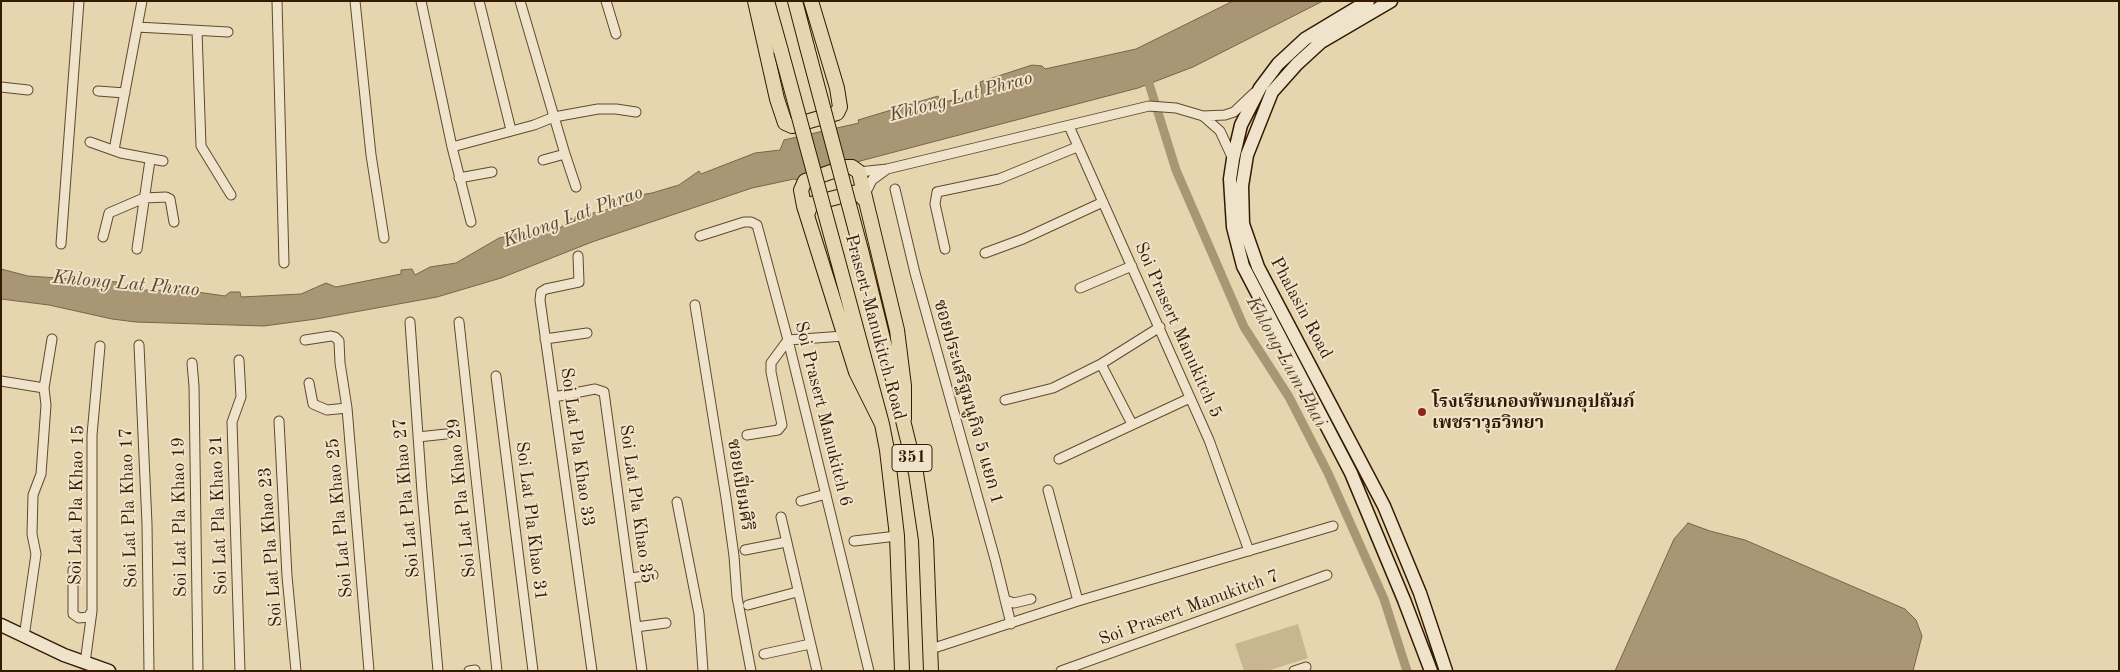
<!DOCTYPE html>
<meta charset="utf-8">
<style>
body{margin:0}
#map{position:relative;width:2120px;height:672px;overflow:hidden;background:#e6d6af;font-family:"Old Standard TT",serif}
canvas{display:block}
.frame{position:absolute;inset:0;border:2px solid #331a00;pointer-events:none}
</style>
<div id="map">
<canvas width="2120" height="672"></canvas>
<div class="frame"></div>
</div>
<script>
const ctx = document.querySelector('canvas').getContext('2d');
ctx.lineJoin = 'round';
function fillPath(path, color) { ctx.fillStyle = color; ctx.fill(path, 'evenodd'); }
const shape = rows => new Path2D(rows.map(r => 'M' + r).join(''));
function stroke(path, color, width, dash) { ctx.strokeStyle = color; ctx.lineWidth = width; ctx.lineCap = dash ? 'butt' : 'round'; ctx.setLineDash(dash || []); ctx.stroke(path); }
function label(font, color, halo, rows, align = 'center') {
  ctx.font = font + ' "Old Standard TT","Noto Serif Thai",serif'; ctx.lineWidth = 4; ctx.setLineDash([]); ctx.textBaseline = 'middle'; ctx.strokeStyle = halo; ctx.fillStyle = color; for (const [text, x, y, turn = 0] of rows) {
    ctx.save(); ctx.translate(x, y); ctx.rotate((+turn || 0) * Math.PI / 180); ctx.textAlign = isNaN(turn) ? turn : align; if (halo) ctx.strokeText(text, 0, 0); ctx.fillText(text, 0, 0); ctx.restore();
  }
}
const green = shape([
 [1298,624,1308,658,1267,671,1244,671,1235,644]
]);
const water = shape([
 [1233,1,1323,1,1193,67,1138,88,864,160,797,180,794,179,752,188,592,242,501,278,437,297,316,319,264,326,136,322,112,319,49,305,1,299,1,269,28,276,117,282,121,287,142,286,143,290,190,291,225,296,230,292,240,292,241,297,301,294,326,283,336,287,401,274,401,270,412,269,415,275,430,267,456,263,499,238,554,226,555,229,562,227,566,220,605,210,622,204,623,206,629,205,627,197,652,193,679,185,699,171,701,174,755,153,780,150,784,140,859,123,858,120,938,96,940,103,982,93,980,82,1032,65,1042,66,1045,69,1136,49,1233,1],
 [1688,523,1710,531,1745,540,1905,609,1916,620,1922,636,1913,671,1615,671,1674,539,1688,523]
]);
const canal = shape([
 [1146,74,1176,170,1244,327,1289,397,1328,473,1384,599,1407,671]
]);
const street = shape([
 [277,1,284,263],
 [355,1,371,155,384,238],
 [421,1,452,147],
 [479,1,511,130],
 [520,1,565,154,543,160],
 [606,1,616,34],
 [137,27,228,32],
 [197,31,201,146,231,195],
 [1,87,28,90],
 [98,91,125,93],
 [1203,116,1225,115,1234,112,1254,93],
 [1069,126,1209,440,1249,551],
 [90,142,121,153,163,161],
 [114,150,142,1],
 [565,154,576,187],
 [859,172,887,169,1149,106,1176,108,1203,116,1220,131,1233,159],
 [459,178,492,172],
 [895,189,915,273,995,559,1011,624],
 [865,194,872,180,887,169],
 [471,222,452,147,534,125,554,117,598,109,616,109,636,112],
 [700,236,744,222,751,222,757,225,788,340,869,671],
 [103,237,109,213,144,198,166,197,170,199,174,222],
 [61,244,79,1],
 [137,249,150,160],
 [945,249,935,204,937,192,999,179,1077,147],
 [985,253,1023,239,1103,202],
 [578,256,579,282,546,289,541,292,540,300,592,671],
 [1080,288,1132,266],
 [695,305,726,498,734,556,737,597,751,671],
 [410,322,422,492,438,671],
 [459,322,497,671],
 [545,339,587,333],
 [305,340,331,336,335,337,339,341,340,363,347,408,369,671],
 [139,345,147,524,149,671],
 [239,360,241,397,232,422,240,671],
 [192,363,194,386,198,671],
 [1101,364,1132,424],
 [496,376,533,671],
 [1,381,44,388],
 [309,383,313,404,327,410,347,408],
 [554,397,595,389,604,392,642,671],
 [1005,400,1053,388,1101,364,1160,327],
 [279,421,287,576,296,671],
 [747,435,778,430,782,425,771,372,771,363,788,340,844,336],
 [418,437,446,434],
 [1059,459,1190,398],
 [1048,490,1078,601],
 [801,501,826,494],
 [677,502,699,614,703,671],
 [781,517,817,671],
 [854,541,897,536],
 [745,550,786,542],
 [73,570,73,614,79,618,88,617,92,611],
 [630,578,653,575],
 [1005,600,1014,603,1031,599],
 [748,605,797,592],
 [636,627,666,623],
 [24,637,36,554,32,534,33,495,41,474,46,405,44,388,52,339],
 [931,649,1078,601,1333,526],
 [764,654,810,644],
 [85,663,92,611,92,435,100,346],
 [469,671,475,670],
 [1061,671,1327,575],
 [1294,671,1306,667]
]);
const secondary = shape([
 [1368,1,1305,39,1278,64,1260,88,1241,125,1233,159,1230,179,1233,227,1243,266,1351,473,1404,600,1431,671],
 [1391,1,1321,42,1297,64,1272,92,1247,155,1242,186,1243,224,1258,267,1384,506,1420,593,1446,671],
 [1,625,64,655,109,671]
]);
const primary = shape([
 [755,1,777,99,785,123,792,126,837,113,840,107,837,88,811,1],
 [767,1,781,51],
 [795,1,807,47],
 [807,215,811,204,857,192,866,201],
 [861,250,916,473,926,540,931,671],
 [837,257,882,424,887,450,897,536,902,671],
 [882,424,856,372,804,206,801,190,805,181,845,167,852,167,859,172,897,330,904,386,904,419]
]);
const primaryBridge = shape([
 [807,47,861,250],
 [781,51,837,257]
]);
const markers = [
 [1422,412,5,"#8f2418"]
];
const shields = [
 [912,458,40]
];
const shieldNames = [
 ["351",912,458]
];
const streetNames = [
 ["Phalasin Road",1301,308,62],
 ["Prasert-Manukitch Road",875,327,75],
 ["Soi Prasert Manukitch 5",1178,330,66],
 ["ซอยประเสริฐมนูกิจ 5 แยก 1",968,402,74],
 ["Soi Prasert Manukitch 6",823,414,76],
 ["Soi Lat Pla Khao 33",577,447,82],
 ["ซอยเปี่ยมศิริ",740,485,81],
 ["Soi Lat Pla Khao 27",407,498,-95],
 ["Soi Lat Pla Khao 29",462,498,-96],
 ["Soi Lat Pla Khao 35",636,504,82],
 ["Soi Lat Pla Khao 15",77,505,-89],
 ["Soi Lat Pla Khao 17",129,508,-92],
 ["Soi Lat Pla Khao 21",219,515,-92],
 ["Soi Lat Pla Khao 19",180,517,-91],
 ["Soi Lat Pla Khao 25",340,518,-95],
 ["Soi Lat Pla Khao 31",531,521,83],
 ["Soi Lat Pla Khao 23",271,547,-94],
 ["Soi Prasert Manukitch 7",1189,608,-20]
];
const poiNames = [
 ["โรงเรียนกองทัพบกอุปถัมภ์",1432,402],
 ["เพชราวุธวิทยา",1432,423]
];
const waterNames = [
 ["Khlong Lat Phrao",961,97,-15],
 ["Khlong Lat Phrao",573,217,-20],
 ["Khlong Lat Phrao",126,284,5],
 ["Khlong Lum Phai",1286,362,61]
];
fillPath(green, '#c8b691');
fillPath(water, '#a99674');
stroke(water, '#7a6446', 1);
stroke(canal, '#a99674', 9);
stroke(street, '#60492c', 11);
stroke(secondary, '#331a00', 15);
stroke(primary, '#331a00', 16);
stroke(street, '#efe4cb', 9);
stroke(secondary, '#efe4cb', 12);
stroke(primary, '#e6d6af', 14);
stroke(primaryBridge, '#331a00', 16, []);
stroke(primaryBridge, '#e6d6af', 14);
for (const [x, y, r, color] of markers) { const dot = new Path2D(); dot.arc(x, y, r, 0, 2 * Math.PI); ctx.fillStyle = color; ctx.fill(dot); stroke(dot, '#efe4cb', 2); }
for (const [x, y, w] of shields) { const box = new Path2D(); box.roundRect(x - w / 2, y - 13.5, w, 27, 4); ctx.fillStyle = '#efe4cb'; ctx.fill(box); stroke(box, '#331a00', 1); }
label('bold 16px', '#331a00', null, shieldNames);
label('18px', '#331a00', '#efe4cb', streetNames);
label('bold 18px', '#331a00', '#efe4cb', poiNames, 'left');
label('italic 19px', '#5c4529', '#efe4cb', waterNames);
</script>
